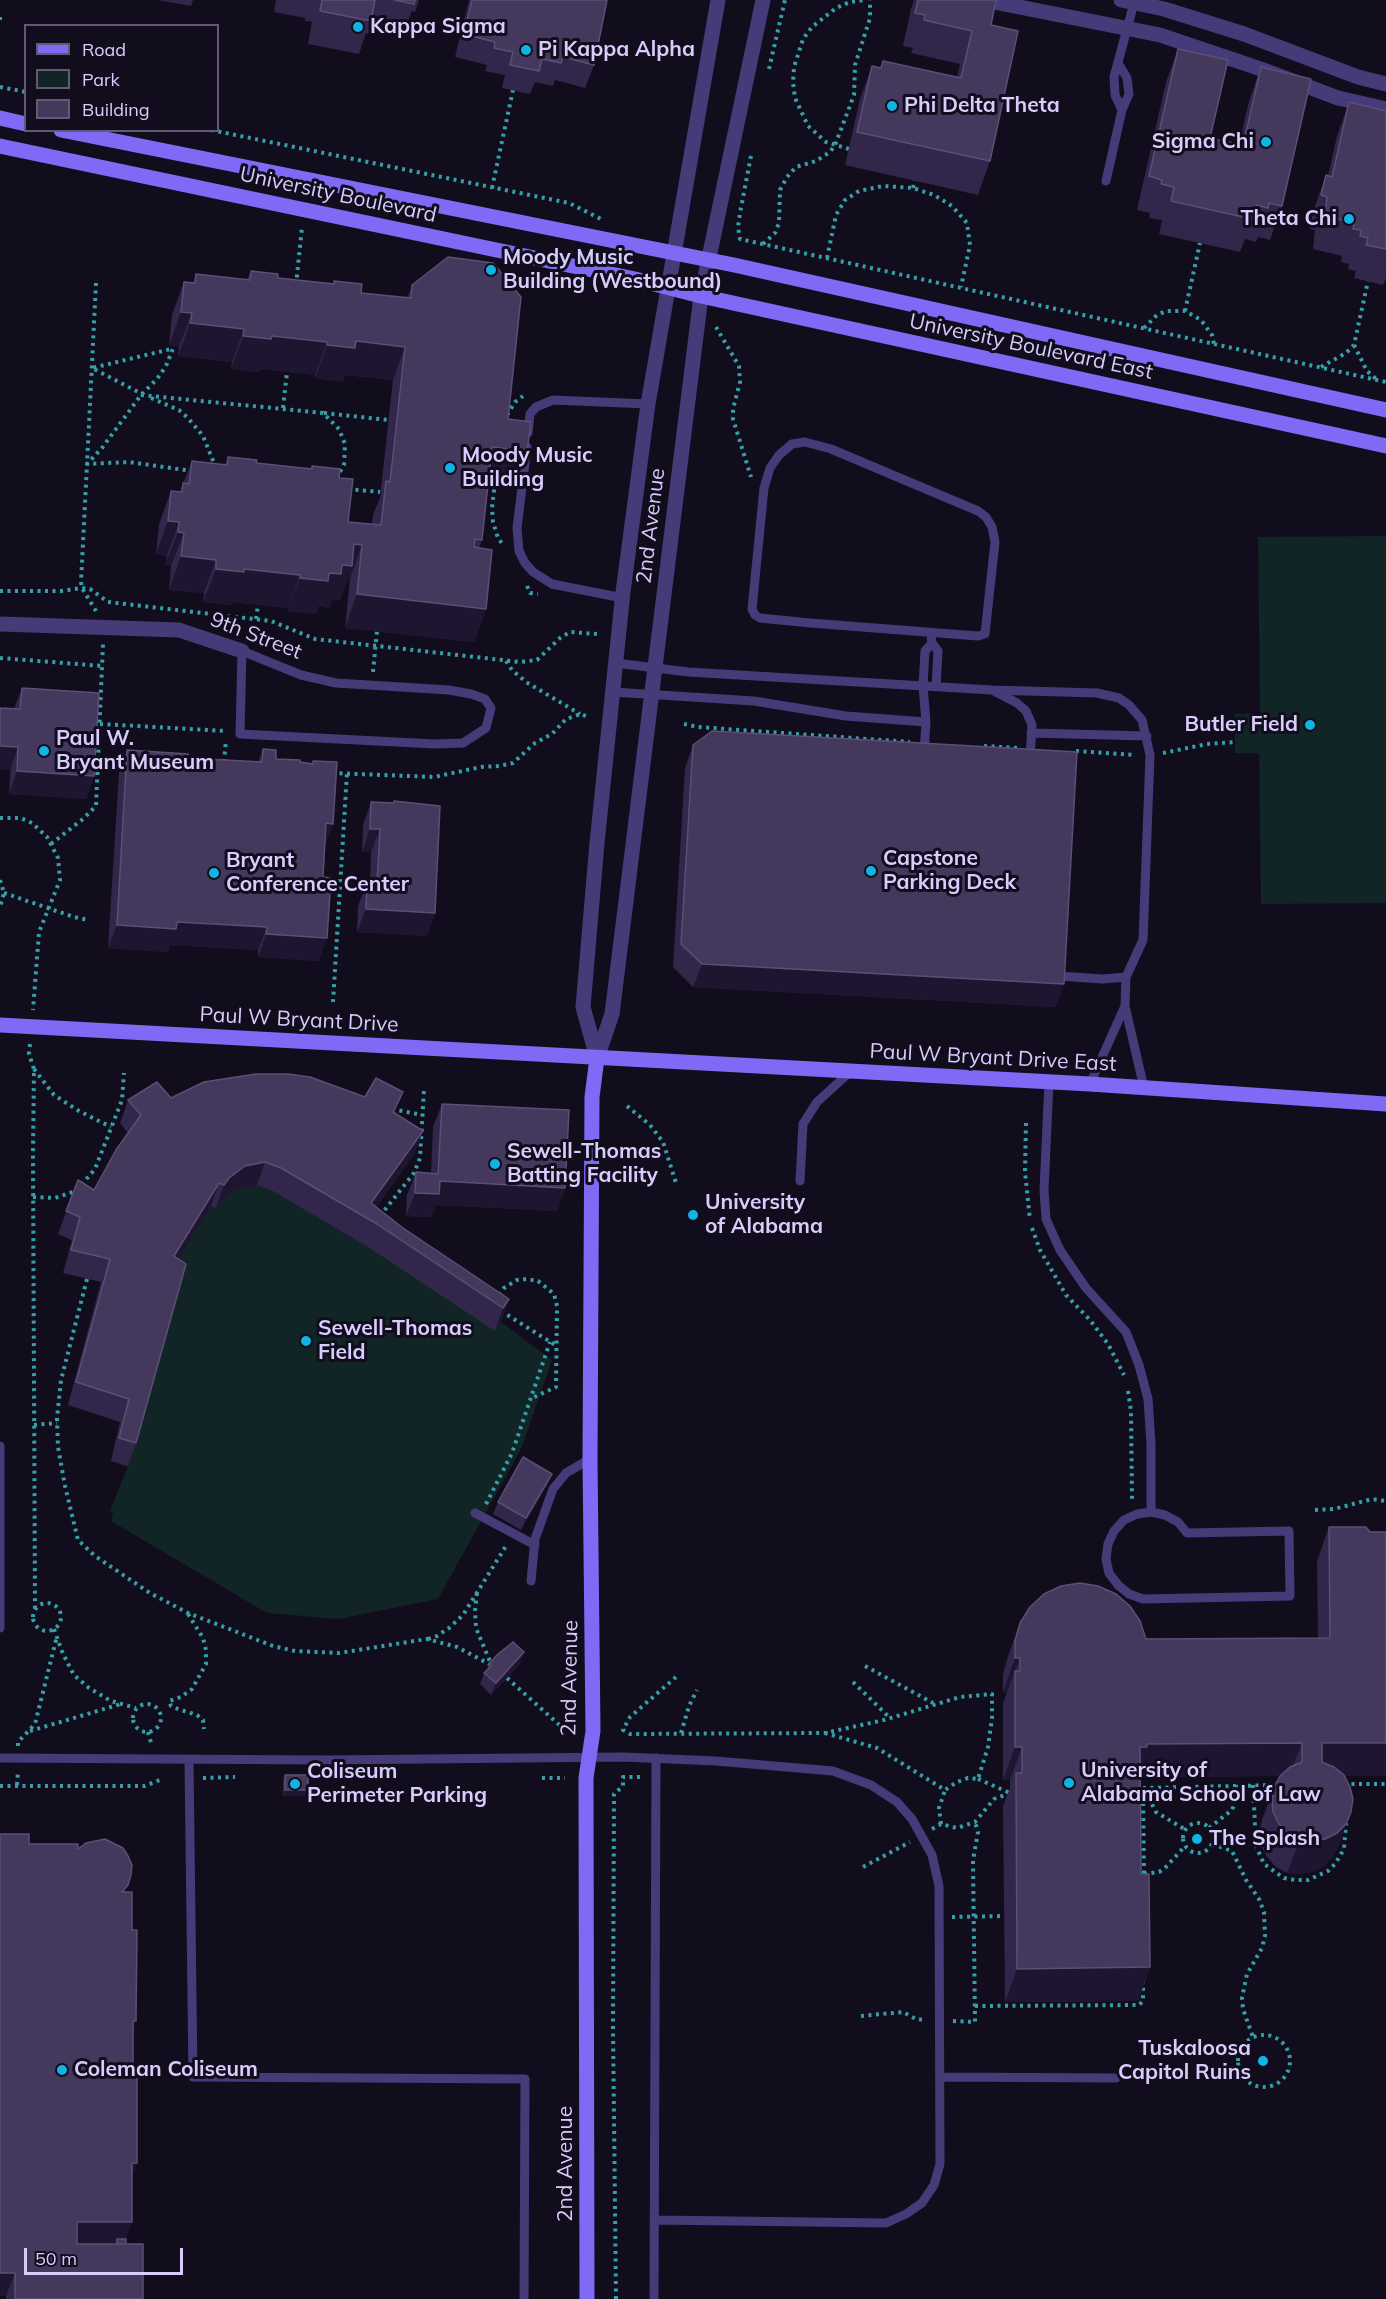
<!DOCTYPE html>
<style>
body{margin:0}
#map{position:relative;width:1386px;height:2299px;overflow:hidden;background:#120d1d;font-family:Mulish,sans-serif}
canvas{display:block}
.legend{position:absolute;left:24px;top:24px;width:195px;height:108px;box-sizing:border-box;background:#120d1d;border:2px solid #615976;margin:0;padding:8px 10px;list-style:none;font-size:18px;color:#d8ccfc}
.legend li{display:flex;align-items:center;gap:12px;height:30px}
.legend b{width:30px;border:2px solid #615976}
.scale{position:absolute;left:24px;top:2248px;width:159px;height:27px;box-sizing:border-box;border:3px solid #d8ccfc;border-top:0;padding-left:8px;font-size:18px;line-height:21px;white-space:nowrap;color:#d8ccfc;-webkit-text-stroke:4px #120d1d;paint-order:stroke}
</style>
<div id="map">
<canvas width="1386" height="2299"></canvas>
<ul class="legend">
<li><b style="height:8px;background:#7f6af5"></b>Road</li>
<li><b style="height:16px;background:#112426"></b>Park</li>
<li><b style="height:16px;background:#44385d"></b>Building</li>
</ul>
<div class="scale">50 m</div>
</div>
<script>
const ctx = document.querySelector('canvas').getContext('2d');
ctx.lineJoin = 'round';
function fillPath(path, color) { ctx.fillStyle = color; ctx.fill(path, 'evenodd'); }
const shape = rows => new Path2D(rows.map(r => 'M' + r).join(''));
function stroke(path, color, width, dash) { ctx.strokeStyle = color; ctx.lineWidth = width; ctx.lineCap = dash ? 'butt' : 'round'; ctx.setLineDash(dash || []); ctx.stroke(path); }
function label(font, color, halo, rows, align = 'center') {
  ctx.font = font + ' Mulish,sans-serif'; ctx.lineWidth = 6; ctx.setLineDash([]); ctx.textBaseline = 'middle'; ctx.strokeStyle = halo; ctx.fillStyle = color; for (const [text, x, y, turn = 0] of rows) {
    ctx.save(); ctx.translate(x, y); ctx.rotate((+turn || 0) * Math.PI / 180); ctx.textAlign = isNaN(turn) ? turn : align; if (halo) ctx.strokeText(text, 0, 0); ctx.fillText(text, 0, 0); ctx.restore();
  }
}
const green = shape([
 [1386,536,1386,903,1261,904,1259,753,1235,753,1235,714,1260,713,1258,537],
 [120,1123,384,1135,414,1154,363,1226,501,1322,552,1360,522,1447,438,1599,338,1619,267,1613,111,1521,113,1513,110,1510,128,1467,111,1461,120,1422,68,1405,101,1282,63,1273,72,1241,58,1234,85,1212,133,1139]
]);
const path = shape([
 [0,17,0,20],
 [769,69,785,0],
 [0,87,26,92],
 [211,130,569,203,601,219],
 [849,149,826,142,808,126,795,98,793,83,794,67,803,39,812,27,836,8,850,2,865,0],
 [751,156,740,213,738,227,740,239,1386,382],
 [492,188,513,90],
 [913,188,915,180],
 [763,244,775,233,779,223,780,190,787,177,796,167,816,161,830,152,835,145,854,95,855,65,870,18,870,0],
 [827,258,836,215,845,200,859,191,883,186,913,188,934,195,952,206,967,223,970,245,961,287],
 [96,283,87,464,129,462,192,471],
 [296,285,302,227],
 [1185,311,1200,243],
 [716,327,739,366,740,382,733,409,733,419,751,477],
 [1144,328,1157,315,1166,311,1185,311,1201,320,1212,335,1214,344],
 [1354,345,1367,371,1376,379],
 [1321,367,1346,353,1354,345,1368,281],
 [141,395,323,413,339,429,345,444,344,465,338,475],
 [144,395,92,368,171,349],
 [151,398,179,410,188,418,203,436,216,468],
 [283,408,287,372],
 [324,413,388,420],
 [507,415,515,402,523,396],
 [495,482,492,508,493,522,498,538,504,546],
 [348,489,380,492],
 [527,586,530,593,538,594],
 [0,591,61,591,82,588,90,589,108,602,271,621,315,639,520,662,537,660,560,638,570,632,598,634],
 [96,611,82,588,81,582,87,464,102,448,141,395,157,379,166,366,174,346],
 [256,619,258,605],
 [0,658,103,666],
 [506,661,512,670,526,682,580,714],
 [373,672,377,631],
 [100,724,226,731],
 [684,724,698,727,910,742],
 [984,746,1018,748],
 [1076,751,1135,755],
 [1163,753,1207,744,1235,742],
 [224,762,226,740],
 [332,773,434,777,481,767,499,766,513,763,535,743,552,734,566,719,581,714,588,717],
 [0,818,21,818,32,823,47,837,58,858,60,880,39,932,33,1010],
 [51,844,83,819,96,806,103,644],
 [0,880,4,893,0,907],
 [4,893,74,917,89,920],
 [333,1002,347,773],
 [30,1044,29,1054,34,1069,33,1154,35,1609],
 [34,1069,54,1095,79,1111,111,1127],
 [627,1106,650,1125,663,1142,676,1183],
 [392,1109,422,1115],
 [1026,1123,1025,1172,1030,1220],
 [33,1197,55,1198,76,1191,95,1169,122,1100,124,1073],
 [380,1216,414,1173,420,1158,424,1090],
 [1032,1228,1040,1250,1066,1295,1090,1320,1108,1344,1124,1375],
 [87,1279,61,1380,57,1418,58,1447,65,1486,78,1540,95,1556,150,1593,188,1613,273,1646,295,1651,339,1653,427,1639,457,1647,493,1666],
 [499,1295,504,1288,517,1280,527,1279,538,1281,554,1294,557,1306,556,1387,532,1398],
 [501,1311,557,1346],
 [1128,1391,1131,1411,1132,1500],
 [34,1425,57,1423],
 [486,1504,512,1453,550,1342],
 [1315,1510,1334,1509,1372,1499,1386,1501],
 [477,1593,475,1611,476,1628,491,1664],
 '33 1617a14 14 0 1 1 28 0a14 14 0 1 1-28 0Z',
 [188,1614,203,1638,206,1650,206,1664,192,1689,181,1697,169,1701,171,1706,178,1709,197,1715,203,1720,204,1729],
 [54,1629,63,1654,74,1675,89,1688,111,1701,136,1708],
 [428,1639,437,1636,449,1628,463,1615,506,1546],
 [865,1666,933,1703],
 [676,1677,630,1717,623,1730,630,1734,825,1733,884,1720,960,1697,992,1694,992,1718,988,1747,978,1779,968,1778,957,1782,945,1790,877,1748,825,1733],
 [507,1678,566,1731],
 [853,1682,890,1718],
 '133 1718a14 14 0 1 1 28 0a14 14 0 1 1-28 0Z',
 [30,1731,121,1704],
 [148,1732,152,1746],
 [681,1733,689,1706,697,1690],
 [18,1746,18,1742,35,1724,57,1636],
 [203,1778,235,1777],
 [542,1778,565,1778],
 [978,1779,1010,1793],
 [1344,1784,1386,1784],
 [17,1785,18,1771],
 [1253,1785,1256,1846,1264,1864,1284,1878,1295,1880,1308,1880,1328,1871,1335,1864,1344,1849,1346,1823],
 [0,1786,145,1786,162,1779],
 [1143,1788,1144,1877],
 [1143,1788,1280,1785],
 [1145,1791,1156,1812,1186,1830],
 '1183 1838a15 15 0 1 1 30 0a15 15 0 1 1-30 0Z',
 [941,1824,939,1808,945,1790],
 [1209,1828,1232,1810,1237,1798,1236,1785],
 [932,1829,941,1824,957,1828,975,1822,994,1799,1010,1793],
 [1212,1844,1232,1851,1246,1880,1259,1899,1264,1912,1265,1936,1262,1948,1247,1974,1242,1998,1243,2009,1253,2037],
 [863,1867,910,1842],
 [1144,1874,1159,1872,1165,1868,1185,1846],
 [952,1917,1004,1916],
 [975,2006,1139,2005,1143,2001,1143,1980],
 [861,2016,903,2012,916,2019,925,2020],
 [953,2021,975,2022,973,1860,978,1832,975,1822],
 '1238 2061a26 26 0 1 1 52 0a26 26 0 1 1-52 0Z',
 [616,2299,613,2028,614,1794,623,1786,623,1777,642,1777]
]);
const lane = shape([
 [1122,110,1115,95,1114,77,1134,3],
 [1106,181,1122,110,1129,94,1127,78,1118,63],
 [528,433,530,414,536,407,553,400,648,404],
 [805,442,831,449,978,511,986,517,992,527,995,542,985,634,978,636,810,623,760,618,755,615,752,609,764,488,770,468,779,455,792,444,805,442],
 [527,447,517,528,519,551,525,563,533,572,552,584,623,598],
 [931,637,932,643,938,651,936,687],
 [242,651,301,675,336,683,449,690,471,694,485,699,491,708,486,728,463,743,435,744,240,734,242,651],
 [616,663,688,672,992,690,1097,693,1119,698,1129,705,1142,720,1150,755,1143,940,1126,977,1125,1006,1144,1088],
 [994,691,1017,703,1026,711,1032,725,1030,760],
 [613,692,754,701,846,716,926,722,924,753],
 [926,722,923,686,925,651,932,643],
 [1031,733,1147,736],
 [1058,976,1103,979,1126,977],
 [1049,1082,1044,1190,1046,1219,1060,1250,1086,1288,1126,1332,1139,1365,1148,1399,1151,1444,1151,1512],
 [1090,1084,1125,1006],
 [800,1181,803,1124,817,1102,850,1072],
 [0,1446,0,1628],
 [1151,1512,1165,1515,1178,1522,1187,1533,1289,1531,1290,1596,1143,1599,1129,1594,1118,1585,1109,1573,1106,1559,1108,1544,1114,1531,1124,1520,1137,1514,1151,1512],
 [475,1513,535,1545],
 [531,1581,535,1539,553,1489,566,1473,590,1459],
 [0,1758,325,1760,623,1757,716,1761,833,1771,871,1785,897,1802,912,1819,932,1855,939,1886,940,2164,934,2185,922,2203,906,2214,886,2223,655,2220],
 [189,1760,193,2077,525,2079,524,2299],
 [941,2077,1116,2078],
 [654,2299,656,1758]
]);
const street = shape([
 [984,0,1160,35,1261,69,1338,98,1386,109],
 [1121,0,1164,9,1244,34,1358,77,1386,84],
 [0,624,179,630,242,651],
 [597,1058,612,1014,701,296,763,0],
 [597,1058,583,1007,597,843,623,592,648,404,718,0]
]);
const secondary = shape([
 [0,118,26,124],
 [61,130,734,265,1386,410],
 [0,146,635,279,701,296,1386,446],
 [0,1025,1090,1084,1386,1104],
 [587,2299,586,1778,593,1731,590,1459,592,1097,597,1058]
]);
const wall = shape([
 [158,0,193,0,191,6],
 [276,0,419,0,415,12,412,11,402,37,369,31,368,34,366,33,359,54,308,44,312,22,305,21,305,18,274,12],
 [469,0,607,0,594,65,585,88,555,80,553,86,535,82,530,94,502,88,505,75,485,71,487,65,455,57],
 [914,0,996,0,991,25,990,161,978,195,845,165,860,99,872,66,880,68,883,61,957,77,960,64,911,53,913,48,903,46,911,9],
 [1178,49,1210,138,1239,144,1249,101,1261,67,1282,206,1270,240,1258,237,1256,242,1245,239,1240,252,1159,234,1162,220,1149,218,1150,213,1137,210,1166,82],
 [1349,102,1386,111,1386,278,1383,285,1354,278,1356,271,1348,269,1349,264,1341,262,1342,256,1313,249,1315,230,1309,229,1314,209,1326,175,1328,176,1337,136],
 [251,271,278,278,333,284,334,281,361,293,407,298,412,285,508,419,515,484,489,481,482,540,479,548,486,609,474,642,345,628,350,578,348,578,340,600,332,599,329,608,318,606,316,614,287,611,288,608,233,602,232,605,203,602,204,593,169,590,171,566,165,565,167,556,156,554,159,524,171,491,180,491,192,461,225,465,228,457,256,463,311,469,312,466,339,478,348,522,372,524,373,515,380,498,393,380,345,375,343,382,315,378,315,375,260,369,259,372,231,369,232,362,178,356,179,346,169,345,172,315,184,282,193,283,196,274,247,280],
 [22,688,94,776,86,799,9,794,14,709],
 [693,745,1056,1007,693,987,673,967,685,768],
 [263,749,276,759,312,763,313,761,333,824,324,846,319,961,258,957,258,950,170,945,168,952,108,948,119,773,127,750,188,758,258,762],
 [394,801,435,913,427,936,357,932,358,906,367,883,370,883,371,852,362,852,363,825,371,802,393,803],
 [403,1092,395,1113,423,1131,414,1154,376,1207,403,1228,509,1299,501,1322,495,1331,368,1247,273,1191,257,1185,237,1189,221,1201,216,1208,211,1206,178,1258,136,1443,128,1466,111,1461,120,1422,68,1405,101,1282,63,1273,72,1240,58,1234,78,1180,94,1190,128,1133,120,1123,128,1100,171,1098,365,1097],
 [442,1104,565,1188,557,1211,436,1205,431,1217,406,1216,407,1195,416,1172,431,1173,433,1127],
 [552,1474,547,1485,521,1530,493,1514,498,1502],
 [1329,1527,1370,1532,1386,1532,1386,1776,1344,1776,1339,1845,1333,1857,1324,1866,1313,1872,1300,1874,1287,1873,1276,1867,1267,1857,1261,1846,1259,1833,1262,1820,1274,1787,1280,1776,1140,1777,1141,1874,1150,1967,1138,2001,1005,2002,1003,1806,1010,1788,1010,1780,1003,1780,1003,1704,1007,1692,1003,1692,1003,1674,1008,1656,1020,1623,1146,1639,1318,1638,1317,1561],
 [489,1664,520,1664,491,1695,480,1684,484,1673,487,1670],
 [285,1775,306,1796,283,1796,283,1781],
 [29,1844,78,1849,126,1892,133,2031,132,2177,126,2244,143,2299,6,2299,6,2296,0,2296]
]);
const shadedWall = shape([
 [181,312,192,313,179,346,169,345],
 [190,323,244,329,232,362,178,356],
 [243,336,272,336,327,342,315,375,260,369,259,372,231,369],
 [356,341,405,347,393,380,345,375,343,382,315,378,327,345],
 [492,447,527,451,515,484,480,480],
 [168,521,179,522,167,556,156,554],
 [178,532,184,533,171,566,165,565],
 [354,544,362,545,350,578,348,578,340,600,332,599,329,608,318,606,316,614,287,611,300,578,329,573,342,565],
 [181,556,216,560,204,593,169,590],
 [216,569,244,569,300,575,288,608,233,602,232,605,203,602],
 [357,594,486,609,474,642,345,628],
 [0,746,18,747,10,770,0,769],
 [17,771,94,776,86,799,9,794],
 [326,823,333,824,325,847,317,846],
 [370,829,380,829,371,852,362,852],
 [366,909,435,913,427,936,357,932],
 [177,922,267,927,258,950,170,945,168,952,108,948,117,925],
 [266,934,327,938,319,961,258,957],
 [702,964,1064,984,1056,1007,693,987],
 [403,1092,394,1115,393,1112],
 [423,1131,414,1154,367,1219,371,1203],
 [265,1162,257,1185,237,1189,221,1201,216,1208,224,1185,229,1178,245,1166],
 [440,1181,565,1188,557,1211,436,1205,431,1217,406,1216,415,1193],
 [219,1183,211,1206,166,1279,174,1256],
 [509,1299,501,1322,495,1331,503,1308],
 [552,1474,547,1485,521,1530,526,1518],
 [524,1652,520,1664,491,1695,496,1683],
 [1015,1658,1020,1658,1007,1692,1003,1692],
 [1302,1743,1289,1776,1136,1777,1140,1747,1147,1744],
 [1322,1743,1386,1743,1386,1776,1310,1776],
 [1015,1747,1022,1747,1010,1780,1003,1780],
 [285,1790,308,1790,306,1796,283,1796],
 [1351,1812,1339,1845,1333,1857,1324,1866,1313,1872,1300,1874,1287,1873,1300,1839],
 [1150,1967,1138,2001,1005,2002,1017,1969],
 [133,2021,136,2021,128,2044],
 [132,2163,137,2163,128,2186],
 [77,2222,132,2222,124,2245,117,2239,115,2245,69,2245],
 [0,2273,15,2273,6,2296,0,2296]
]);
const building = shape([
 [322,0,375,0,371,21,320,11,322,0],
 [394,0,415,0,414,4,394,0],
 [472,0,607,0,594,65,563,57,561,63,542,59,539,71,510,65,513,52,494,48,495,42,464,34,472,0],
 [918,0,996,0,991,25,1018,31,990,161,857,132,872,66,881,68,883,61,961,78,972,31,924,20,925,15,915,13,918,0],
 [1178,49,1228,60,1210,138,1243,145,1261,67,1311,79,1282,206,1269,203,1268,208,1256,205,1252,219,1171,201,1174,187,1161,184,1162,180,1149,176,1178,49],
 [1349,102,1386,111,1386,249,1366,245,1368,238,1360,236,1361,230,1353,229,1354,223,1325,216,1327,197,1321,195,1326,175,1332,177,1349,102],
 [448,257,493,263,521,297,508,419,531,422,527,451,492,447,482,540,475,539,474,547,492,550,486,609,357,594,362,545,354,544,352,566,342,565,341,574,329,573,328,581,300,578,300,575,244,569,244,572,216,569,216,560,181,556,184,533,178,532,179,522,168,521,171,491,182,492,183,483,189,484,192,461,227,465,228,457,257,460,256,463,312,469,312,466,340,469,339,478,353,479,348,522,381,525,386,481,390,482,405,347,356,341,355,348,327,345,327,342,272,336,271,339,243,336,244,329,190,323,192,313,181,312,184,282,195,283,196,274,250,280,251,271,278,274,278,278,334,284,334,281,362,284,361,293,411,298,412,285,448,257],
 [22,688,99,693,94,776,17,771,18,747,0,746,0,708,20,709,22,688],
 [712,731,1077,752,1064,984,702,964,681,944,693,745,712,731],
 [263,749,276,750,276,759,300,760,300,762,313,764,313,761,337,762,333,824,326,823,323,877,331,878,327,938,266,934,267,927,177,922,176,929,117,925,127,750,188,754,188,758,262,762,263,749],
 [394,801,440,806,435,913,366,909,367,883,377,884,380,829,370,829,371,802,394,803,394,801],
 [256,1074,288,1074,310,1077,365,1097,376,1078,403,1092,393,1112,423,1131,371,1203,403,1228,509,1299,503,1308,377,1224,281,1168,265,1162,245,1166,229,1178,224,1185,219,1183,174,1256,186,1264,136,1443,119,1438,129,1399,76,1382,110,1259,71,1250,80,1217,66,1211,78,1180,94,1190,116,1150,141,1115,128,1100,157,1082,171,1098,204,1082,256,1074],
 [442,1104,569,1110,565,1188,440,1181,439,1194,415,1193,416,1172,438,1174,442,1104],
 [523,1457,552,1474,526,1518,498,1502,523,1457],
 [1329,1527,1366,1527,1370,1532,1386,1532,1386,1743,1322,1743,1322,1762,1334,1767,1344,1775,1350,1787,1353,1799,1351,1812,1346,1824,1337,1833,1325,1839,1312,1841,1300,1839,1288,1833,1279,1824,1273,1812,1272,1800,1274,1787,1280,1776,1290,1767,1302,1762,1302,1743,1147,1744,1147,1747,1140,1747,1141,1874,1149,1874,1150,1967,1017,1969,1016,1773,1022,1773,1022,1747,1015,1747,1015,1671,1020,1671,1020,1658,1015,1658,1015,1641,1020,1623,1030,1607,1044,1594,1061,1586,1080,1583,1098,1586,1116,1594,1130,1606,1140,1621,1146,1639,1330,1638,1329,1527],
 [513,1642,524,1652,496,1683,484,1673,491,1666,489,1664,498,1654,513,1642],
 [285,1775,308,1775,308,1790,285,1790,285,1775],
 [0,1834,29,1834,29,1844,78,1844,78,1849,86,1843,105,1839,123,1848,128,1856,132,1865,131,1875,128,1885,122,1892,132,1892,132,1930,137,1930,136,2021,133,2021,133,2073,137,2073,137,2163,132,2163,132,2222,77,2222,77,2244,143,2244,143,2299,15,2299,15,2273,0,2273,0,1834],
 [117,2239,126,2239,126,2244,117,2244,117,2239]
]);
const markers = [
 [358,27,6,"#0fb4e5"],
 [526,50,6,"#0fb4e5"],
 [892,106,6,"#0fb4e5"],
 [1266,142,6,"#0fb4e5"],
 [1349,219,6,"#0fb4e5"],
 [491,270,6,"#0fb4e5"],
 [450,468,6,"#0fb4e5"],
 [1310,725,6,"#0fb4e5"],
 [44,751,6,"#0fb4e5"],
 [871,871,6,"#0fb4e5"],
 [214,873,6,"#0fb4e5"],
 [495,1164,6,"#0fb4e5"],
 [693,1215,6,"#0fb4e5"],
 [306,1341,6,"#0fb4e5"],
 [1069,1783,6,"#0fb4e5"],
 [295,1784,6,"#0fb4e5"],
 [1197,1839,6,"#0fb4e5"],
 [1263,2061,6,"#0fb4e5"],
 [62,2070,6,"#0fb4e5"]
];
const poiNames = [
 ["Kappa Sigma",370,27],
 ["Pi Kappa Alpha",538,50],
 ["Phi Delta Theta",904,106],
 ["Sigma Chi",1254,142,"right"],
 ["Theta Chi",1337,219,"right"],
 ["Moody Music",503,258],
 ["Building (Westbound)",503,282],
 ["Moody Music",462,456],
 ["Building",462,480],
 ["Butler Field",1298,725,"right"],
 ["Paul W.",56,739],
 ["Bryant Museum",56,763],
 ["Capstone",883,859],
 ["Parking Deck",883,883],
 ["Bryant",226,861],
 ["Conference Center",226,885],
 ["Sewell-Thomas",507,1152],
 ["Batting Facility",507,1176],
 ["University",705,1203],
 ["of Alabama",705,1227],
 ["Sewell-Thomas",318,1329],
 ["Field",318,1353],
 ["University of",1081,1771],
 ["Alabama School of Law",1081,1795],
 ["Coliseum",307,1772],
 ["Perimeter Parking",307,1796],
 ["The Splash",1209,1839],
 ["Tuskaloosa",1251,2049,"right"],
 ["Capitol Ruins",1251,2073,"right"],
 ["Coleman Coliseum",74,2070]
];
const streetNames = [
 ["University Boulevard",338,195,12],
 ["University Boulevard East",1031,347,12],
 ["2nd Avenue",651,526,-83],
 ["9th Street",256,636,21],
 ["Paul W Bryant Drive",299,1020,3],
 ["Paul W Bryant Drive East",993,1058,3],
 ["2nd Avenue",570,1678,-89],
 ["2nd Avenue",566,2164,-90]
];
fillPath(green, '#112426');
stroke(path, '#35a0a7', 4, [3, 4.5]);
stroke(lane, '#453b79', 9);
stroke(street, '#453b79', 15);
stroke(secondary, '#7f6af5', 15);
fillPath(wall, '#32264a');
fillPath(shadedWall, '#1e1530');
fillPath(building, '#44385d');
stroke(building, '#5b4f76', 1.5);
for (const [x, y, r, color] of markers) { const dot = new Path2D(); dot.arc(x, y, r, 0, 2 * Math.PI); ctx.fillStyle = color; ctx.fill(dot); stroke(dot, '#120d1d', 2); }
label('bold 21px', '#d8ccfc', '#120d1d', poiNames, 'left');
label('21px', '#d8ccfc', '#120d1d', streetNames);
</script>
